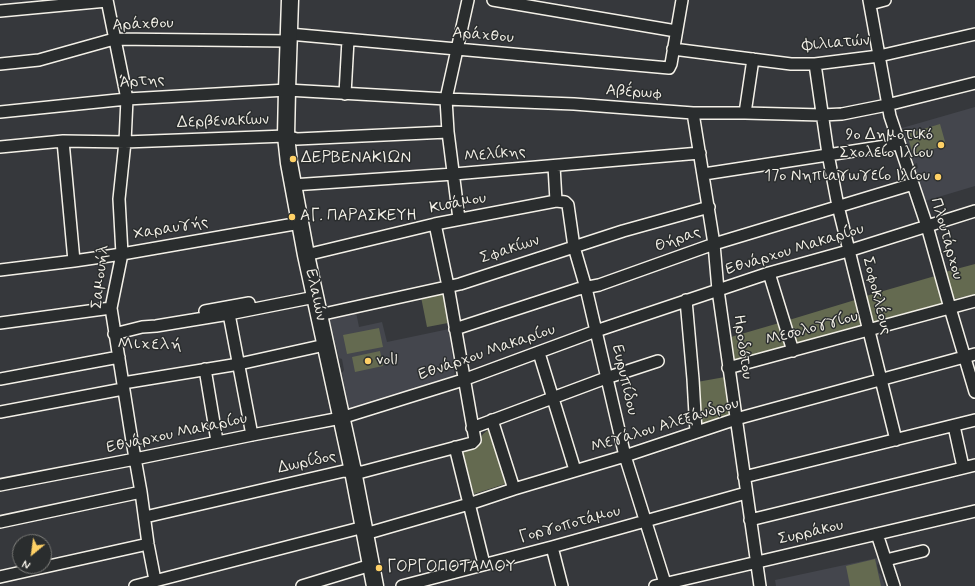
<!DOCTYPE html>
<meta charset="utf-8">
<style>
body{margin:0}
#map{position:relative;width:975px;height:586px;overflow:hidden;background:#36383c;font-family:Mynerve,sans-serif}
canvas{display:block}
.north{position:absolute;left:12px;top:534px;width:40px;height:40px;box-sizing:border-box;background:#2a2d2e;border:1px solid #7b7b78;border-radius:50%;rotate:209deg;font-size:11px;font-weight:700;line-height:16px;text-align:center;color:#f4f1e8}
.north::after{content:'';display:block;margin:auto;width:14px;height:18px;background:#ffd166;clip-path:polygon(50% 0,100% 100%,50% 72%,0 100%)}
</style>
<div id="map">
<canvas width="975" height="586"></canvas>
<div class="north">N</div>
</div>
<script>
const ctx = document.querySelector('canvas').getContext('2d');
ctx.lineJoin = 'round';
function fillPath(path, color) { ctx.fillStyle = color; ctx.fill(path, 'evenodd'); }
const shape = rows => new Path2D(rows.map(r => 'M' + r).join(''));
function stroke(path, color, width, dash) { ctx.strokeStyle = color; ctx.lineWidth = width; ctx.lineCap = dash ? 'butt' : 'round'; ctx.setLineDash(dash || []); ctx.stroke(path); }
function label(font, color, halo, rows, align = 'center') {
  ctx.font = font + ' Mynerve,sans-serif'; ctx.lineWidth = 3; ctx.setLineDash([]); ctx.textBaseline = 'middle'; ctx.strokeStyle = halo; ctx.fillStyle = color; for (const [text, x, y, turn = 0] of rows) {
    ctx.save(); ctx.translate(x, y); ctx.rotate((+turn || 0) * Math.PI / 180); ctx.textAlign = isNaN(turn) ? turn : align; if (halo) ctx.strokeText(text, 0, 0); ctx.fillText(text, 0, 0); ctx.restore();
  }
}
const built = shape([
 [975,107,975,186,925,201,916,169,918,168,917,163,914,164,902,128],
 [356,312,359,327,382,322,387,342,449,329,455,378,417,388,349,409,342,373,344,370,342,359,339,358,329,318],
 [877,558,879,562,877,565,879,573,881,575,885,586,776,586,775,580]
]);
const green = shape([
 [940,124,946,145,913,155,907,134],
 [975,264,975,294,954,299,945,272],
 [935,276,943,303,872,322,866,296],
 [443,293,448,323,427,327,421,297],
 [855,300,861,325,797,343,789,320],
 [779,323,787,346,734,360,731,337],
 [379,328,383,347,347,354,343,335],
 [380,351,383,366,355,372,352,357],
 [725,377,730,417,700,425,697,382],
 [490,428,508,483,474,494,463,453,475,447,483,434],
 [875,559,881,586,850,586,846,566]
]);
const street = shape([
 [107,0,127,99,125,142,119,199,122,254,111,308,132,441,141,492,148,544,155,580],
 [493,0,676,31],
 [869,0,890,116,927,226,950,308,975,392],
 [870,4,885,0],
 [0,11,107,1],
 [289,34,669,68,671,64,682,0],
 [673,49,791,64,815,64,879,56,975,34],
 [0,64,39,60,114,39,289,41],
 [815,64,828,154,838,206,896,440],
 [345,94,348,40],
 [0,112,127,99,287,90,446,99,574,104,693,113,745,113,822,115,842,114,887,105,975,83],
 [693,113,714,244,718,290,760,586],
 [745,113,753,59],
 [63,141,74,261],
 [0,147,63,141,125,142,286,136,297,139,448,132],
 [554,166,556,201],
 [704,174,899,144],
 [292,185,454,174,700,153],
 [459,219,448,132,446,99,468,0],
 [306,255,435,224,556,201,565,202,568,205,574,247,586,288,625,456,665,583],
 [0,270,74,261,122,254,300,223],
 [769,273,793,351],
 [686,300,693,379,696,432],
 [205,311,249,303],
 [229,314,252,435],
 [319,315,460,284,623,231,709,207],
 [0,323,111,308],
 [455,329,578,289,599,285,714,244,913,184],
 [114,334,142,327,156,326,229,314,315,297],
 [539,353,575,470],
 [728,368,975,301],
 [205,369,217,441],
 [0,379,119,357],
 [123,383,239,364,325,345],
 [0,412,123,389],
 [492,420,514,489],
 [954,426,963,467],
 [472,428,606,378,658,361],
 [455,447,484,564],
 [744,477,975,420],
 [0,485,135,459,252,435,341,418,463,380,596,331,769,273,848,251,975,211],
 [145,517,344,471,362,472,472,443,475,440,448,286,435,224],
 [750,520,975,465],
 [0,522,141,492],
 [365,534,469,504,514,489,625,456,736,419,975,354],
 [877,534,894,586],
 [552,547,562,586],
 [886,560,923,551],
 [0,577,148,544],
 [135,586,364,527],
 [302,586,371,565],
 [402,586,552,547,746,493],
 [655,586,975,511]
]);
const secondary = shape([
 [290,0,287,90,286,136,289,163,306,255,353,471,375,586]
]);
const markers = [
 [941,145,4,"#ffd166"],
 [293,159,4,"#ffd166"],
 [938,177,4,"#ffd166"],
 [292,217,4,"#ffd166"],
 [368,361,4,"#ffd166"],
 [379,568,4,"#ffd166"]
];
const streetNames = [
 ["Αράχθου",143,25,-2],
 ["Αράχθου",483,36,5],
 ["Φιλιατών",836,44,-5],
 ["Άρτης",142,82,-4],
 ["Αβέρωφ",634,93,4],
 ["Δερβενακίων",223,122,-2],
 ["Μελίκης",495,155,-5],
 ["Κισάμου",458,204,-11],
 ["Χαραυγής",171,229,-10],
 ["Πλουτάρχου",946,239,74],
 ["Θήρας",678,240,-20],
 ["Σφακίων",510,250,-18],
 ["Εθνάρχου Μακαρίου",795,250,-17],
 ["Σαμουήλ",101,277,-84],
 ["Ελαιών",315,295,78],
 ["Σοφοκλέους",876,296,76],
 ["Μεσολογγίου",812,329,-15],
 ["Ηροδότου",742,347,82],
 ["Εθνάρχου Μακαρίου",487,353,-19],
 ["Ευρυπίδου",624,380,77],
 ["Μεγάλου Αλεξάνδρου",665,426,-17],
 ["Εθνάρχου Μακαρίου",177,434,-12],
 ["Δωρίδος",307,463,-12],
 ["Γοργοποτάμου",570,525,-15],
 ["Συρράκου",811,533,-13]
];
const poiNames = [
 ["9ο Δημοτικό",933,136,"right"],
 ["Σχολείο Ιλίου",933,154,"right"],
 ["ΔΕΡΒΕΝΑΚΙΩΝ",301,159],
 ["17ο Νηπιαγωγείο Ιλίου",930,177,"right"],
 ["ΑΓ. ΠΑΡΑΣΚΕΥΗ",300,217],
 ["voll",376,361],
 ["ΓΟΡΓΟΠΟΤΑΜΟΥ",387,568]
];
const neighbourhoodNames = [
 ["Μιχελή",150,345]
];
fillPath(built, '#44464d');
fillPath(green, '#646a50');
stroke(street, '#f4f1e8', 14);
stroke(secondary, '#f4f1e8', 19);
stroke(street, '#2a2d2e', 11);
stroke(secondary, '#2a2d2e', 16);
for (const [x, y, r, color] of markers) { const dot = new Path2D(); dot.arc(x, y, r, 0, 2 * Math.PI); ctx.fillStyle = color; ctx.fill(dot); stroke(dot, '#2a2d2e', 1.5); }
label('16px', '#f4f1e8', '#2a2d2e', streetNames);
label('16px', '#f4f1e8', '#2a2d2e', poiNames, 'left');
ctx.letterSpacing = '1px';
label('17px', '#f4f1e8', '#2a2d2e', neighbourhoodNames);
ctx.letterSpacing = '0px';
</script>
